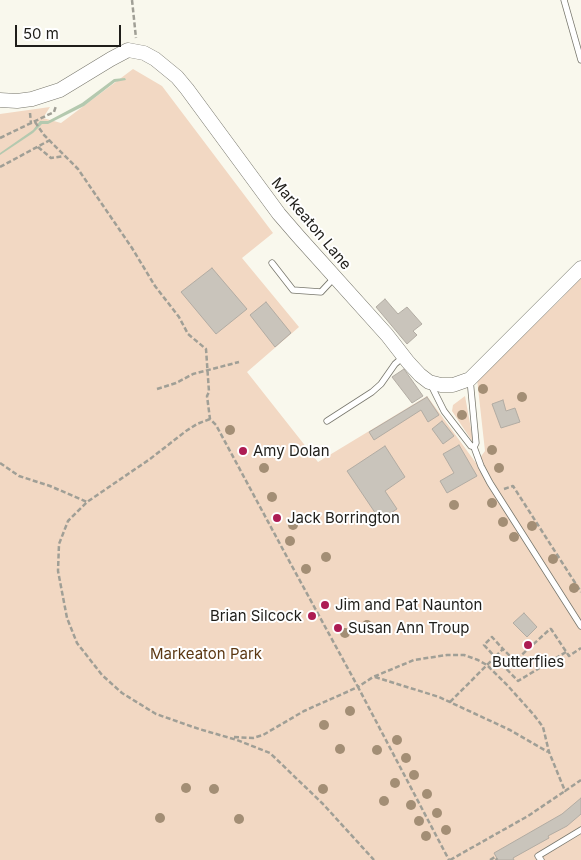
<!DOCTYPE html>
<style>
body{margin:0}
#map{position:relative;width:581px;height:860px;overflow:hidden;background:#f9f8ed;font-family:Inter,sans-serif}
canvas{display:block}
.scale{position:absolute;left:15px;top:25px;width:106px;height:22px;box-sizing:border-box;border:2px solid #1f1e1a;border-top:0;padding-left:6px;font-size:15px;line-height:18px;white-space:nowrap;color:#1f1e1a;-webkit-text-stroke:4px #fff;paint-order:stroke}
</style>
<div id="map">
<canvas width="581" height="860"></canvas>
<div class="scale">50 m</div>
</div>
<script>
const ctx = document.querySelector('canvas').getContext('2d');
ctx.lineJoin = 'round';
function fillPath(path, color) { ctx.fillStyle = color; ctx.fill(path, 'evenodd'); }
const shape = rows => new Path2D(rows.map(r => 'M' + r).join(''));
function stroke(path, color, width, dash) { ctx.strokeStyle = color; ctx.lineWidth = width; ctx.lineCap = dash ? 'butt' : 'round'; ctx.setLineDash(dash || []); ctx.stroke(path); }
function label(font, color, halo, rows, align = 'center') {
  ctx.font = font + ' Inter,sans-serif'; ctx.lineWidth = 4; ctx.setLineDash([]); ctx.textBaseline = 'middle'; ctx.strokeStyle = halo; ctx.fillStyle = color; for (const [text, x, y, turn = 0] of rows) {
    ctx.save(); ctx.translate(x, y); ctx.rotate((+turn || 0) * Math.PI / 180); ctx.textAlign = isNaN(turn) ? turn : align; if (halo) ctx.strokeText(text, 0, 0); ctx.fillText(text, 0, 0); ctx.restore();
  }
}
const green = shape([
 [133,69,162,86,273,233,242,258,299,327,247,372,318,462,427,396,476,463,485,451,477,379,561,299,581,277,581,860,0,860,0,114,50,107,43,118,61,123],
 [465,396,473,440,472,441,452,411,453,405]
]);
const water = shape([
 [125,78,126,80,115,82,84,106,48,124,42,124,33,133,0,155,0,153,33,130,40,121,48,121,82,103,114,79]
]);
const building = shape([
 [212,268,247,309,216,334,181,292,212,268],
 [385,299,398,314,407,307,422,324,413,331,417,335,407,344,376,307,385,299],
 [266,302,291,333,275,347,250,315,266,302],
 [404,369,423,396,412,403,392,377,404,369],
 [427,397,439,415,428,422,421,410,374,440,369,432,427,397],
 [503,400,506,411,515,408,520,422,501,428,492,404,503,400],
 [442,421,454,436,443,444,432,429,442,421],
 [459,445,477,476,447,493,440,481,454,473,443,454,459,445],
 [385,446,405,477,385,491,397,509,380,520,347,471,385,446],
 [524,613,537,627,527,637,513,623,524,613],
 [581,798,581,814,567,826,548,836,549,838,513,858,514,860,498,860,494,853,562,814,581,798]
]);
const path = shape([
 [132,0,136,38],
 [30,113,31,124],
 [35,122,44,135,78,169,132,248,155,286,179,317,188,334,206,349,209,392,207,396,210,419,216,425,287,557,358,687,373,677,414,660,447,655,464,655,478,660,487,665,508,686,534,715,543,727,549,752,565,791,581,780],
 [0,138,54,112,56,106],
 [38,147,51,158,64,156],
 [0,167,50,140],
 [157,389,176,383,193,374,239,362],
 [210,419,197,424,186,431,150,459,87,502,68,521,59,544,58,571,67,618,77,643,102,675,122,693,156,714,199,729,237,740,270,753,323,804,374,860],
 [0,463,19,476,50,486,87,502],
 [504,489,513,486,581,592],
 [566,652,518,681,495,657,503,649,515,661,550,629,551,629,569,656,581,648],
 [375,677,439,697,510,730,548,752],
 [450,702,495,657,484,645,492,637,503,649],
 [234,737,253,738,263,735,304,711,358,687,449,860],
 [450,860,528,816,565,791],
 [490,860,495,857,497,860]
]);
const service = shape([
 [564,0,581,60],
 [272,263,293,290,321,292,334,278],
 [431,385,444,411,471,446,474,447,476,443,470,379],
 [327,421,372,392,381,384,395,364,403,357],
 [474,447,481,466,490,483,581,626],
 [541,860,538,856,581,830]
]);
const tertiary = shape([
 [0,100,17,101,32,99,60,90,111,59,128,50,144,53,155,59,177,77,187,89,279,214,298,236,387,335,408,362,420,375,429,382,441,385,453,385,470,379,581,268]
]);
const trees = [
 [483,389],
 [522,397],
 [462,415],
 [230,430],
 [492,450],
 [264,468],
 [499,468],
 [272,497],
 [492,503],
 [454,505],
 [503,522],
 [293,525],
 [532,526],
 [514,537],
 [290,541],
 [326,557],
 [553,559],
 [306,569],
 [574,588],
 [347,603],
 [367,625],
 [345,633],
 [350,711],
 [324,725],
 [397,740],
 [340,749],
 [377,750],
 [406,758],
 [414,775],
 [395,783],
 [186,788],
 [214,789],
 [323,789],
 [427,794],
 [384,801],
 [411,805],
 [437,813],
 [160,818],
 [239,819],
 [419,821],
 [446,830],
 [426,836]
];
const markers = [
 [243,451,5,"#ad1c53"],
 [277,518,5,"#ad1c53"],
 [325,605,5,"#ad1c53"],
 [312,616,5,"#ad1c53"],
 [338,628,5,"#ad1c53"],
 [528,645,5,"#ad1c53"]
];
const streetNames = [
 ["Markeaton Lane",311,224,50]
];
const poiNames = [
 ["Amy Dolan",253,451],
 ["Jack Borrington",287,518],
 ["Jim and Pat Naunton",335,605],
 ["Brian Silcock",302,616,"right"],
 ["Susan Ann Troup",348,628],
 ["Butterflies",528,662,"center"]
];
const parkNames = [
 ["Markeaton Park",206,654]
];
fillPath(green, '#f2d8c3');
fillPath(water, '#b4c9af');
fillPath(building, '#c9c4bb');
stroke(building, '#b2aca3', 1);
stroke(service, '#78776d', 7);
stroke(tertiary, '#78776d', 15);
stroke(path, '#a09f96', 2.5, [5, 2.5]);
stroke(service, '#fff', 5.5);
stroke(tertiary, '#fff', 14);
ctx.fillStyle = '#a38e75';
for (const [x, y] of trees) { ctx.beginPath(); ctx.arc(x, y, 5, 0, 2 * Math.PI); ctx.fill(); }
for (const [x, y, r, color] of markers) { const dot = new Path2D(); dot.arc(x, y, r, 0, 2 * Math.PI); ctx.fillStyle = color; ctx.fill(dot); stroke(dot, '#fff', 2); }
label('15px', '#1f1e1a', '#fff', streetNames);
label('15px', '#1f1e1a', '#fff', poiNames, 'left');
label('15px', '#5c3813', '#fff', parkNames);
</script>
